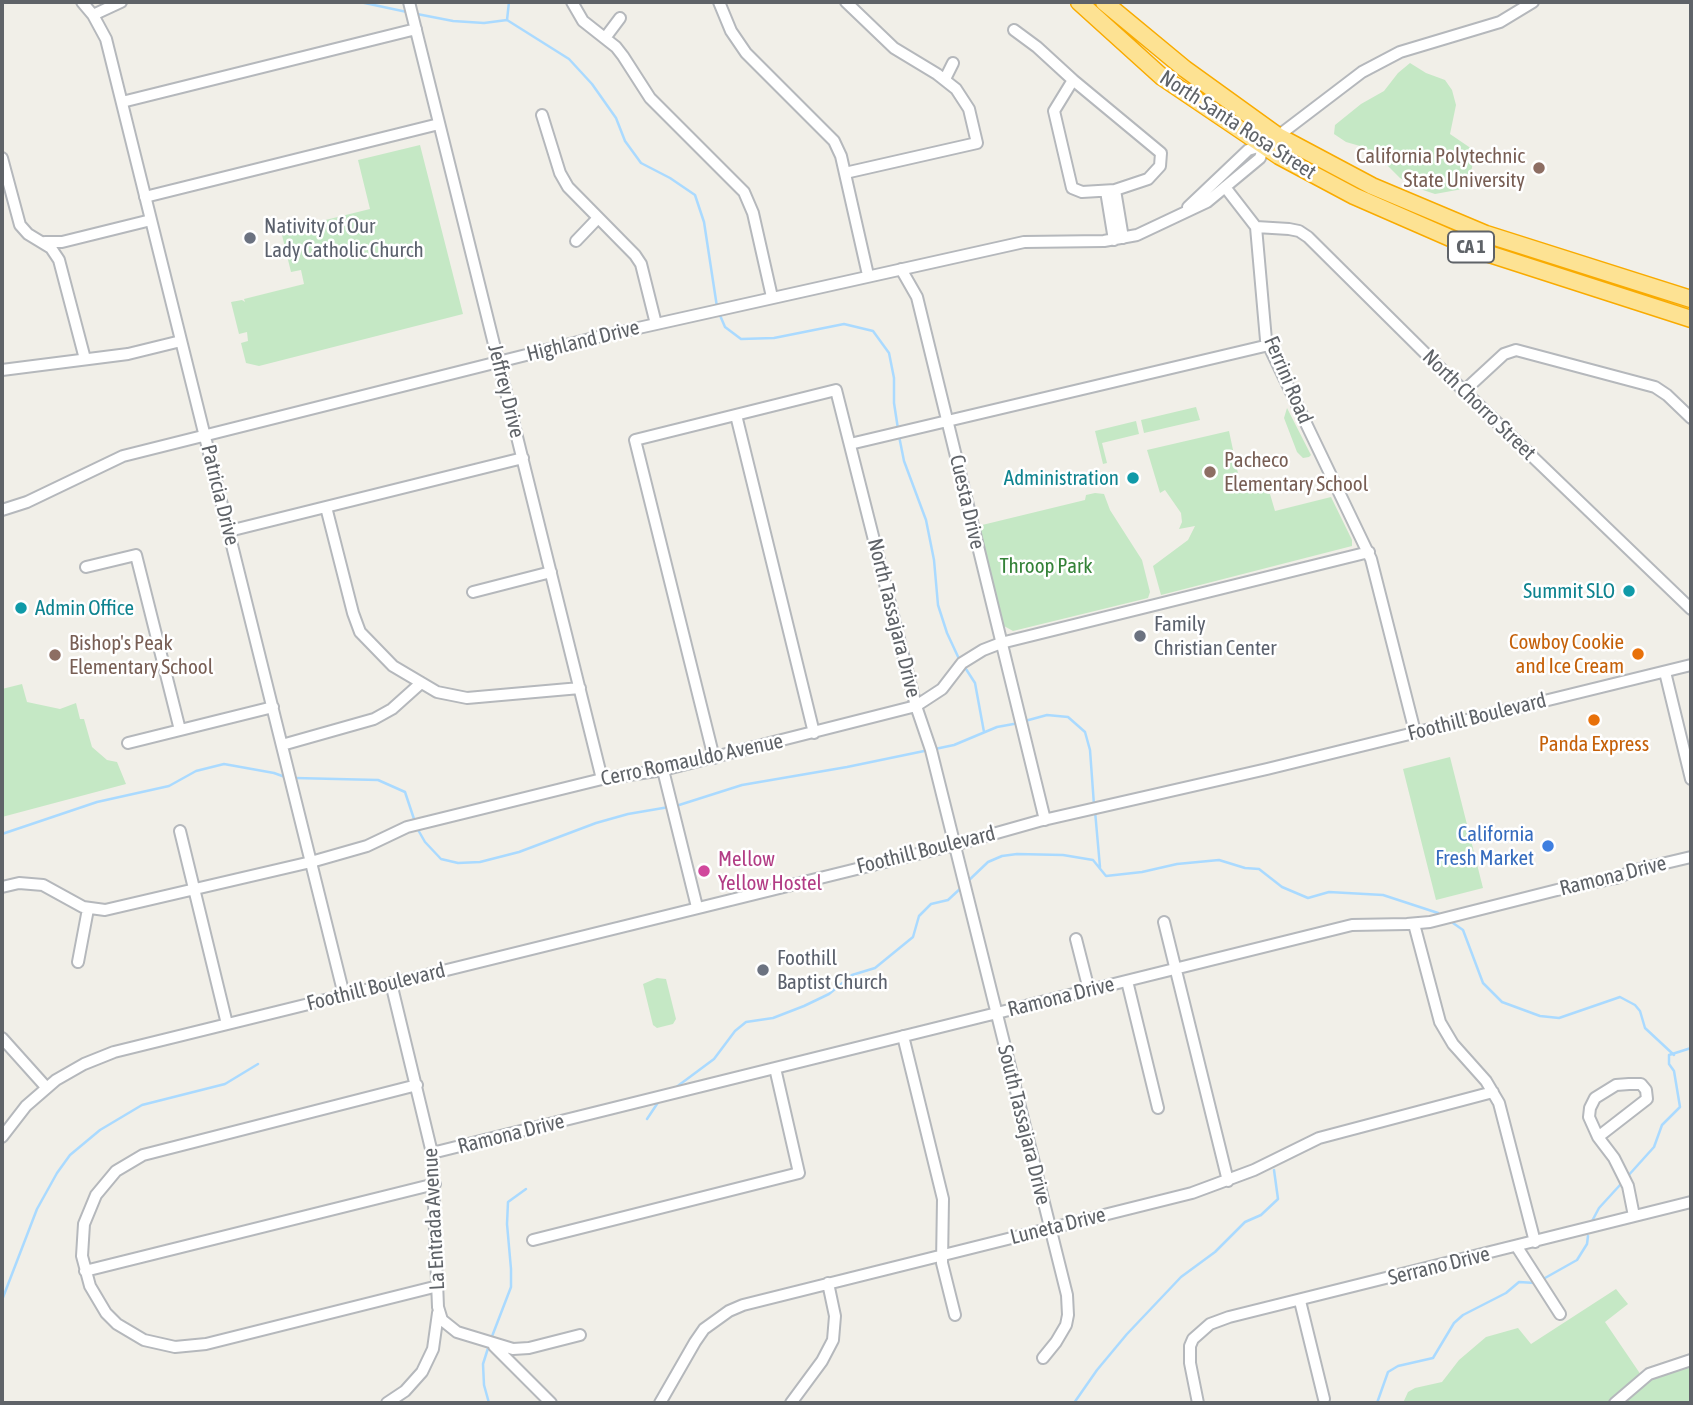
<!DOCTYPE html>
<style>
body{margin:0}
#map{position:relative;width:1693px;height:1405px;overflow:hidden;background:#f1efe8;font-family:"Asap Condensed",sans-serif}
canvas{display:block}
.frame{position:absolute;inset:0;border:4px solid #5f6368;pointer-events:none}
</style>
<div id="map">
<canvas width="1693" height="1405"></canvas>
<div class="frame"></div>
</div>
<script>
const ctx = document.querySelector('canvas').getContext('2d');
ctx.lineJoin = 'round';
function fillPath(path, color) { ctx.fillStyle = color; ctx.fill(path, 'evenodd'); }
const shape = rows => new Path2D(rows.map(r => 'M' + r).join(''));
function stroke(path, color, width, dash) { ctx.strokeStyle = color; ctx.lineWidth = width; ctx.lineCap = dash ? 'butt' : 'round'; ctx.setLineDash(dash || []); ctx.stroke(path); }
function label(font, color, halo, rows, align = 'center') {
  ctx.font = font + ' "Asap Condensed",sans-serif'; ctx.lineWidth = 5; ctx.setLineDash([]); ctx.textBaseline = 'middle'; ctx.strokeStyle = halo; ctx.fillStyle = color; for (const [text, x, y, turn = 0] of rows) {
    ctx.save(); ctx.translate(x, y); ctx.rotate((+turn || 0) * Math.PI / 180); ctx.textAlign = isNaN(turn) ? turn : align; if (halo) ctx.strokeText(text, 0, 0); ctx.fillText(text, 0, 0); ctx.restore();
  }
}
const green = shape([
 [1410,63,1426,73,1445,80,1452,90,1456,105,1450,134,1472,149,1474,157,1468,188,1435,194,1417,188,1400,178,1386,164,1370,155,1360,146,1346,142,1334,134,1335,125,1361,104,1384,91,1398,73],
 [420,145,463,314,259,366,246,363,241,343,248,341,247,332,239,334,231,302,242,300,245,302,244,299,304,284,301,270,291,272,281,231,370,209,358,160],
 [1196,407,1200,420,1144,433,1141,420],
 [1287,408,1311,455,1309,457,1303,458,1297,452,1284,418],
 [1136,421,1139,434,1102,443,1107,463,1103,464,1095,431],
 [1229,431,1240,483,1261,478,1264,493,1270,494,1275,511,1331,497,1352,540,1352,546,1161,595,1153,566,1188,540,1195,526,1179,529,1182,522,1181,513,1165,490,1160,493,1147,450],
 [1095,493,1104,494,1110,510,1142,560,1150,592,1148,598,1013,631,1004,626,978,526,1085,500,1086,495],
 [22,684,27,702,60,709,76,703,80,719,84,719,92,747,107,760,117,762,126,784,2,817,2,689],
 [1450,757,1483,888,1436,900,1403,769],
 [657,978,666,979,676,1019,673,1024,657,1028,653,1025,643,984],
 [1616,1289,1628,1304,1605,1322,1641,1375,1691,1360,1691,1403,1403,1403,1408,1392,1415,1388,1442,1382,1459,1360,1486,1337,1518,1328,1531,1344]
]);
const stream = shape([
 [360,2,407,12],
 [417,14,453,21,484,23,507,20,569,59,592,84,616,118,625,141,641,163,670,178,695,195,704,222,717,307],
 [507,20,509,2],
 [719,313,725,327,741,339,774,338,844,324,873,331,889,353,894,378,894,403,898,429],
 [899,436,904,461,926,520,934,560,938,605,947,633,960,661],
 [964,666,975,683,984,732],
 [1025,721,1047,715,1068,717,1085,732,1090,750,1094,805],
 [935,749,954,745,997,727,1019,723],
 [295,778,378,780,405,792,415,822],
 [676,806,742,785,847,767,929,750],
 [1095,811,1100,867],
 [417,828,425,842,441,859,458,863,480,862,519,852,596,823,628,814,669,807],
 [2,834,97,802,169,786,196,771,224,764,274,773,285,777],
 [966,883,988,862,1002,856,1017,854,1063,855,1093,860,1106,876,1142,872,1177,864,1219,860,1245,868,1259,869,1282,887,1308,898,1329,892,1383,895,1438,913],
 [1453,923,1463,930,1483,983,1502,1002,1540,1016,1559,1018,1620,997,1635,1005,1640,1011,1645,1028,1674,1055],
 [675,1088,714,1059,735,1031,746,1022,773,1018,804,1006,829,994,852,975,875,968,913,937,919,916,931,904,948,900,962,887],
 [647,1119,659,1101],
 [1627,1177,1654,1147,1662,1125,1680,1107,1674,1071,1669,1064,1669,1055,1691,1048],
 [1591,1223,1599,1208,1620,1185],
 [1545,1278,1577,1260,1587,1244,1588,1236],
 [2,1300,37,1209,57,1173,70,1155,100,1130,142,1105,225,1084,258,1064],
 [491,1339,511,1287,511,1269,507,1224,508,1202,526,1189],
 [489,1345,483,1364,484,1385,489,1403],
 [1074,1403,1097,1370,1127,1334,1181,1277,1215,1252,1245,1222,1261,1215,1278,1199,1274,1170],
 [1377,1403,1388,1372,1398,1366,1433,1358,1454,1323,1463,1315,1506,1293,1519,1282,1535,1283]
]);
const minor = shape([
 [82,2,93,15,106,39,344,995],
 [409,2,602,779],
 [572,2,583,21,616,47,623,56,650,98,744,192,753,213,772,297],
 [719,2,731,31,746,53,834,141,841,156,868,275],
 [93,15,121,2],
 [1014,30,1037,47,1073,80],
 [605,38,620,18],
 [945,79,953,63],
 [1073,80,1161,153,1160,166,1148,179,1115,190,1082,192,1072,188,1054,111,1073,80],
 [122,102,416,29],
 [542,115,560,173,568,187,635,255,641,264,656,324],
 [2,158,20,225,28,234,51,248,59,260,85,359],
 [845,173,977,143,969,109,956,89,937,74,894,48,846,2],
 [1225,187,1256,227,1266,340,1371,559,1415,732],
 [1115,190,1123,238],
 [1106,191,1114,240],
 [145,197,439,124],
 [1188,207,1248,150,1264,145,1278,136,1362,72,1400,52,1500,22,1533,2],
 [1256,227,1289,229,1299,231,1308,237,1435,363,1691,609],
 [576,241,598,218],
 [45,242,62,242,151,220],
 [901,269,917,297,1045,820],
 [2,370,128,354,181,341],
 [1465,390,1504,354,1516,350,1655,387,1667,395,1691,418],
 [736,415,814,733],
 [850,444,1269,345],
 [326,507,353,613,360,632,393,666,437,692,467,698,580,688],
 [2,510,27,502,123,456,598,337,1024,242,1104,241,1137,235,1207,202,1260,158,1264,145],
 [229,531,523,458],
 [86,567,136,555,180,730],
 [473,592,551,572],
 [1665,672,1691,779],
 [128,743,273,707],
 [282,745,374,719,392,709,421,683],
 [714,758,635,440,836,390,916,706,931,750,1067,1295,1068,1315,1066,1325,1056,1342,1043,1358],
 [663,770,697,907],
 [180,831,227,1024],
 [2,887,19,883,43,885,83,907,105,910,311,862,367,846,407,827,602,779,663,770,916,706,942,689,962,663,983,650,1001,643,1369,552],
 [1164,922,1228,1181],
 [1414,924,1440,1022,1453,1044,1486,1081,1499,1103,1535,1242],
 [1076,939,1089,990],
 [78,962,88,909],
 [1127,981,1158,1108],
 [391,983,432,1153,438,1307,442,1320,457,1332,513,1349,529,1348,580,1335],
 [903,1036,943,1199,942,1263,955,1315],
 [2,1038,46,1087],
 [1629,1084,1641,1084,1646,1090,1647,1099,1598,1137,1589,1117,1590,1108,1595,1098,1616,1085,1629,1084],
 [417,1085,143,1155,116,1171,96,1195,84,1224,82,1256,90,1286,106,1313,117,1324,144,1340,175,1347,206,1344,438,1286],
 [2,1137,26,1106,56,1080,84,1064,114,1052,954,845,1039,821,1267,769,1691,665],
 [1598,1137,1614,1158,1628,1186,1634,1216],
 [432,1153,1352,925,1407,924,1430,922,1557,890,1616,878,1636,870,1691,857],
 [533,1240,799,1173,775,1068],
 [1517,1247,1560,1314],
 [85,1271,435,1184],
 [1300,1301,1324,1399],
 [494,1346,551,1403],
 [387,1403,405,1391,422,1372,433,1349,438,1313],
 [660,1403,695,1342,704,1329,729,1311,743,1305,1192,1193,1254,1170,1319,1138,1493,1092],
 [791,1403,822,1361,833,1340,835,1316,828,1283],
 [1198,1403,1190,1363,1190,1346,1193,1339,1210,1324,1229,1317,1691,1202],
 [1615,1403,1649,1374,1691,1360]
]);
const highway = shape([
 [1079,2,1162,77,1279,156,1354,196,1480,251,1691,319],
 [1104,2,1185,69,1278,136,1372,186,1486,234,1691,299]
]);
const markers = [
 [1539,168,7,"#8d6e63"],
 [250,238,7,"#6b7280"],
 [1210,472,7,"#8d6e63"],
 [1133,478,7,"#0f9aa8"],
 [1629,591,7,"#0f9aa8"],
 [21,608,7,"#0f9aa8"],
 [1140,636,7,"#6b7280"],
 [1638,654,7,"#e8710a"],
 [55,655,7,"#8d6e63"],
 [1594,720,7,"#e8710a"],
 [1548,846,7,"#3f7fe0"],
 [704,871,7,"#d1479c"],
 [763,970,7,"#6b7280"]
];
const shields = [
 [1471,247,46]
];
const shieldNames = [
 ["CA 1",1471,247]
];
const streetNames = [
 ["North Santa Rosa Street",1238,125,33],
 ["Highland Drive",583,341,-14],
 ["Ferrini Road",1288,380,67],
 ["Jeffrey Drive",506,391,76],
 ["North Chorro Street",1479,405,44],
 ["Patricia Drive",220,495,76],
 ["Cuesta Drive",967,502,77],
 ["North Tassajara Drive",894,618,76],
 ["Foothill Boulevard",1477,717,-14],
 ["Cerro Romauldo Avenue",692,760,-12],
 ["Foothill Boulevard",926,850,-14],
 ["Ramona Drive",1613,876,-14],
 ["Foothill Boulevard",376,987,-14],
 ["Ramona Drive",1061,997,-14],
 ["South Tassajara Drive",1024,1125,76],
 ["Ramona Drive",511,1134,-14],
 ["La Entrada Avenue",434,1219,-93],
 ["Luneta Drive",1058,1226,-14],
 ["Serrano Drive",1439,1266,-14]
];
const educationNames = [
 ["California Polytechnic",1525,156,"right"],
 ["State University",1525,180,"right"],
 ["Pacheco",1224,460],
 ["Elementary School",1224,484],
 ["Bishop's Peak",69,643],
 ["Elementary School",69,667]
];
const worshipNames = [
 ["Nativity of Our",264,226],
 ["Lady Catholic Church",264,250],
 ["Family",1154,624],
 ["Christian Center",1154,648],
 ["Foothill",777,958],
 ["Baptist Church",777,982]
];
const cultureNames = [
 ["Administration",1119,478],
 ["Summit SLO",1615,591],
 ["Admin Office",35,608,"left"]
];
const parkNames = [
 ["Throop Park",1046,566]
];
const foodNames = [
 ["Cowboy Cookie",1624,642],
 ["and Ice Cream",1624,666],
 ["Panda Express",1594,744,"center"]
];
const shopNames = [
 ["California",1534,834],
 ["Fresh Market",1534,858]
];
const hotelNames = [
 ["Mellow",718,859],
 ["Yellow Hostel",718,883]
];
fillPath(green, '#c5e8c5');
stroke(stream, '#aadaff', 2.5);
stroke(minor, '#b5b8bc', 14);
stroke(highway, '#f9ab00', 19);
stroke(minor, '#fff', 10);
stroke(highway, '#fde293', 16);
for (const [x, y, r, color] of markers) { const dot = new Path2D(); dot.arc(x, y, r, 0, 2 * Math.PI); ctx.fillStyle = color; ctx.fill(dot); stroke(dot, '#fff', 2.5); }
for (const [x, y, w] of shields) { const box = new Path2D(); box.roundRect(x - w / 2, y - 15.5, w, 31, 5); ctx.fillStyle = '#fff'; ctx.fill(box); stroke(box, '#5f6368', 2); }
label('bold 19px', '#5f6368', null, shieldNames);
label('21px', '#5f6368', '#fff', streetNames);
label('21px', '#785e54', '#fff', educationNames, 'left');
label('21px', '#5b616d', '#fff', worshipNames, 'left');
label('21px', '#0d838f', '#fff', cultureNames, 'right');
label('21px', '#348238', '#fff', parkNames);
label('21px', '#c56008', '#fff', foodNames, 'right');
label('21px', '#366cbe', '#fff', shopNames, 'right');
label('21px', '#b23c85', '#fff', hotelNames, 'left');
</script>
